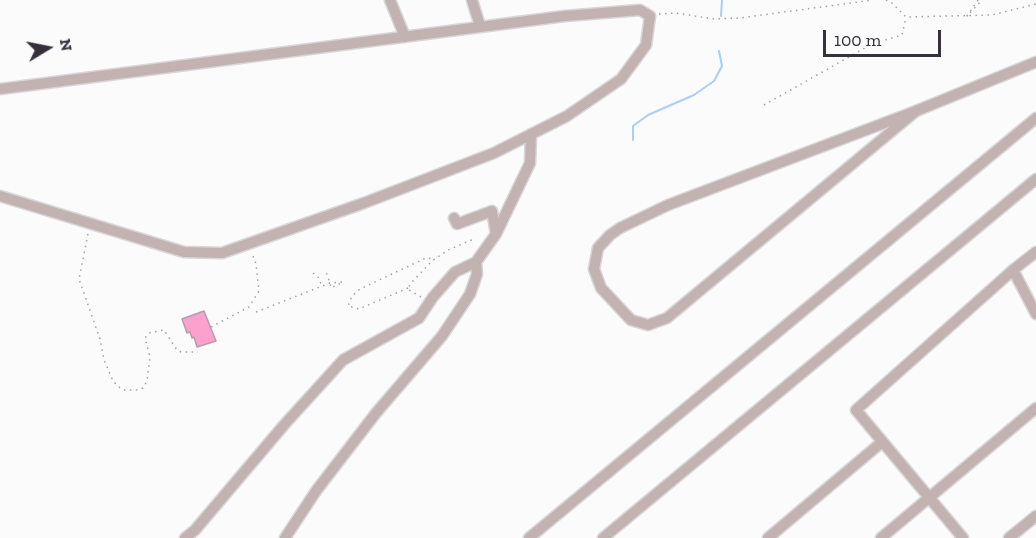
<!DOCTYPE html>
<style>
body{margin:0}
#map{position:relative;width:1036px;height:538px;overflow:hidden;background:#fbfbfb;font-family:"Zilla Slab",serif}
canvas{display:block}
.north{position:absolute;left:18px;top:18px;width:60px;height:60px;-webkit-text-stroke:4px #fbfbfb;paint-order:stroke;rotate:80deg;font-size:16px;font-weight:700;line-height:24px;text-align:center;color:#36303b}
.north::after{content:'';display:block;margin:auto;width:21px;height:27px;background:#36303b;clip-path:polygon(50% 0,100% 100%,50% 72%,0 100%)}
.scale{position:absolute;left:823px;top:30px;width:118px;height:27px;box-sizing:border-box;border:3px solid #36303b;border-top:0;padding-left:8px;font-size:18px;line-height:21px;white-space:nowrap;color:#36303b;-webkit-text-stroke:4px #fbfbfb;paint-order:stroke}
</style>
<div id="map">
<canvas width="1036" height="538"></canvas>
<div class="north">N</div>
<div class="scale">100 m</div>
</div>
<script>
const ctx = document.querySelector('canvas').getContext('2d');
ctx.lineJoin = 'round';
const shape = rows => new Path2D(rows.map(r => 'M' + r).join(''));
function stroke(path, color, width, dash) { ctx.strokeStyle = color; ctx.lineWidth = width; ctx.lineCap = dash ? 'butt' : 'round'; ctx.setLineDash(dash || []); ctx.stroke(path); }
function fillPath(path, color) { ctx.fillStyle = color; ctx.fill(path, 'evenodd'); }
const stream = shape([
 [721,16,722,0],
 [633,140,633,126,648,115,694,95,714,81,722,66,719,51]
]);
const building = shape([
 [204,311,216,341,197,347,194,337,192,338,190,332,187,333,182,319,204,311]
]);
const path = shape([
 [886,0,892,3,906,17,992,15,1036,4],
 [978,0,967,16,982,0],
 [659,14,676,13,714,19,740,18,873,0],
 [764,105,872,44,902,35,906,17],
 [88,234,79,279,100,339,104,360,113,381,119,387,123,390,137,390,143,388,147,381,150,357,145,338,149,333,164,330,177,350,181,352,198,352],
 [313,273,318,277,321,284],
 [408,288,359,309,348,306,352,296,360,289,426,258,435,259],
 [421,297,409,290,408,288,412,282,432,261,448,250,474,239],
 [256,312,330,283,343,282,331,288,330,283,326,272],
 [211,327,249,307,259,291,256,264,252,253]
]);
const minor = shape([
 [390,0,405,37],
 [472,0,480,26],
 [0,89,565,16,640,10,650,16,646,45,621,79,567,116,494,153,364,203,222,253,184,252,0,196],
 [916,111,667,318,648,325,631,320,601,288,594,269,598,248,610,235,620,228,668,205,916,111,1036,62],
 [496,234,530,163,531,134],
 [1013,270,1036,252],
 [185,538,195,530,284,425,343,360,419,318,433,297,455,272,476,262],
 [285,538,316,491,376,413,442,336,470,294,477,274,476,262,496,234,492,211,457,224,454,218],
 [529,538,1036,118],
 [603,538,1036,179],
 [768,538,882,442],
 [881,538,1036,408],
 [963,538,856,410,1013,270,1036,314],
 [1009,538,1036,516]
]);
stroke(stream, '#a6cff9', 2);
fillPath(building, '#fca0ce');
stroke(building, '#ba9ba9', 1.5);
stroke(minor, '#d8d6d8', 13);
stroke(path, '#a3a1a6', 1.5, [1.5, 4.5]);
stroke(minor, '#c2b2b2', 10);
</script>
